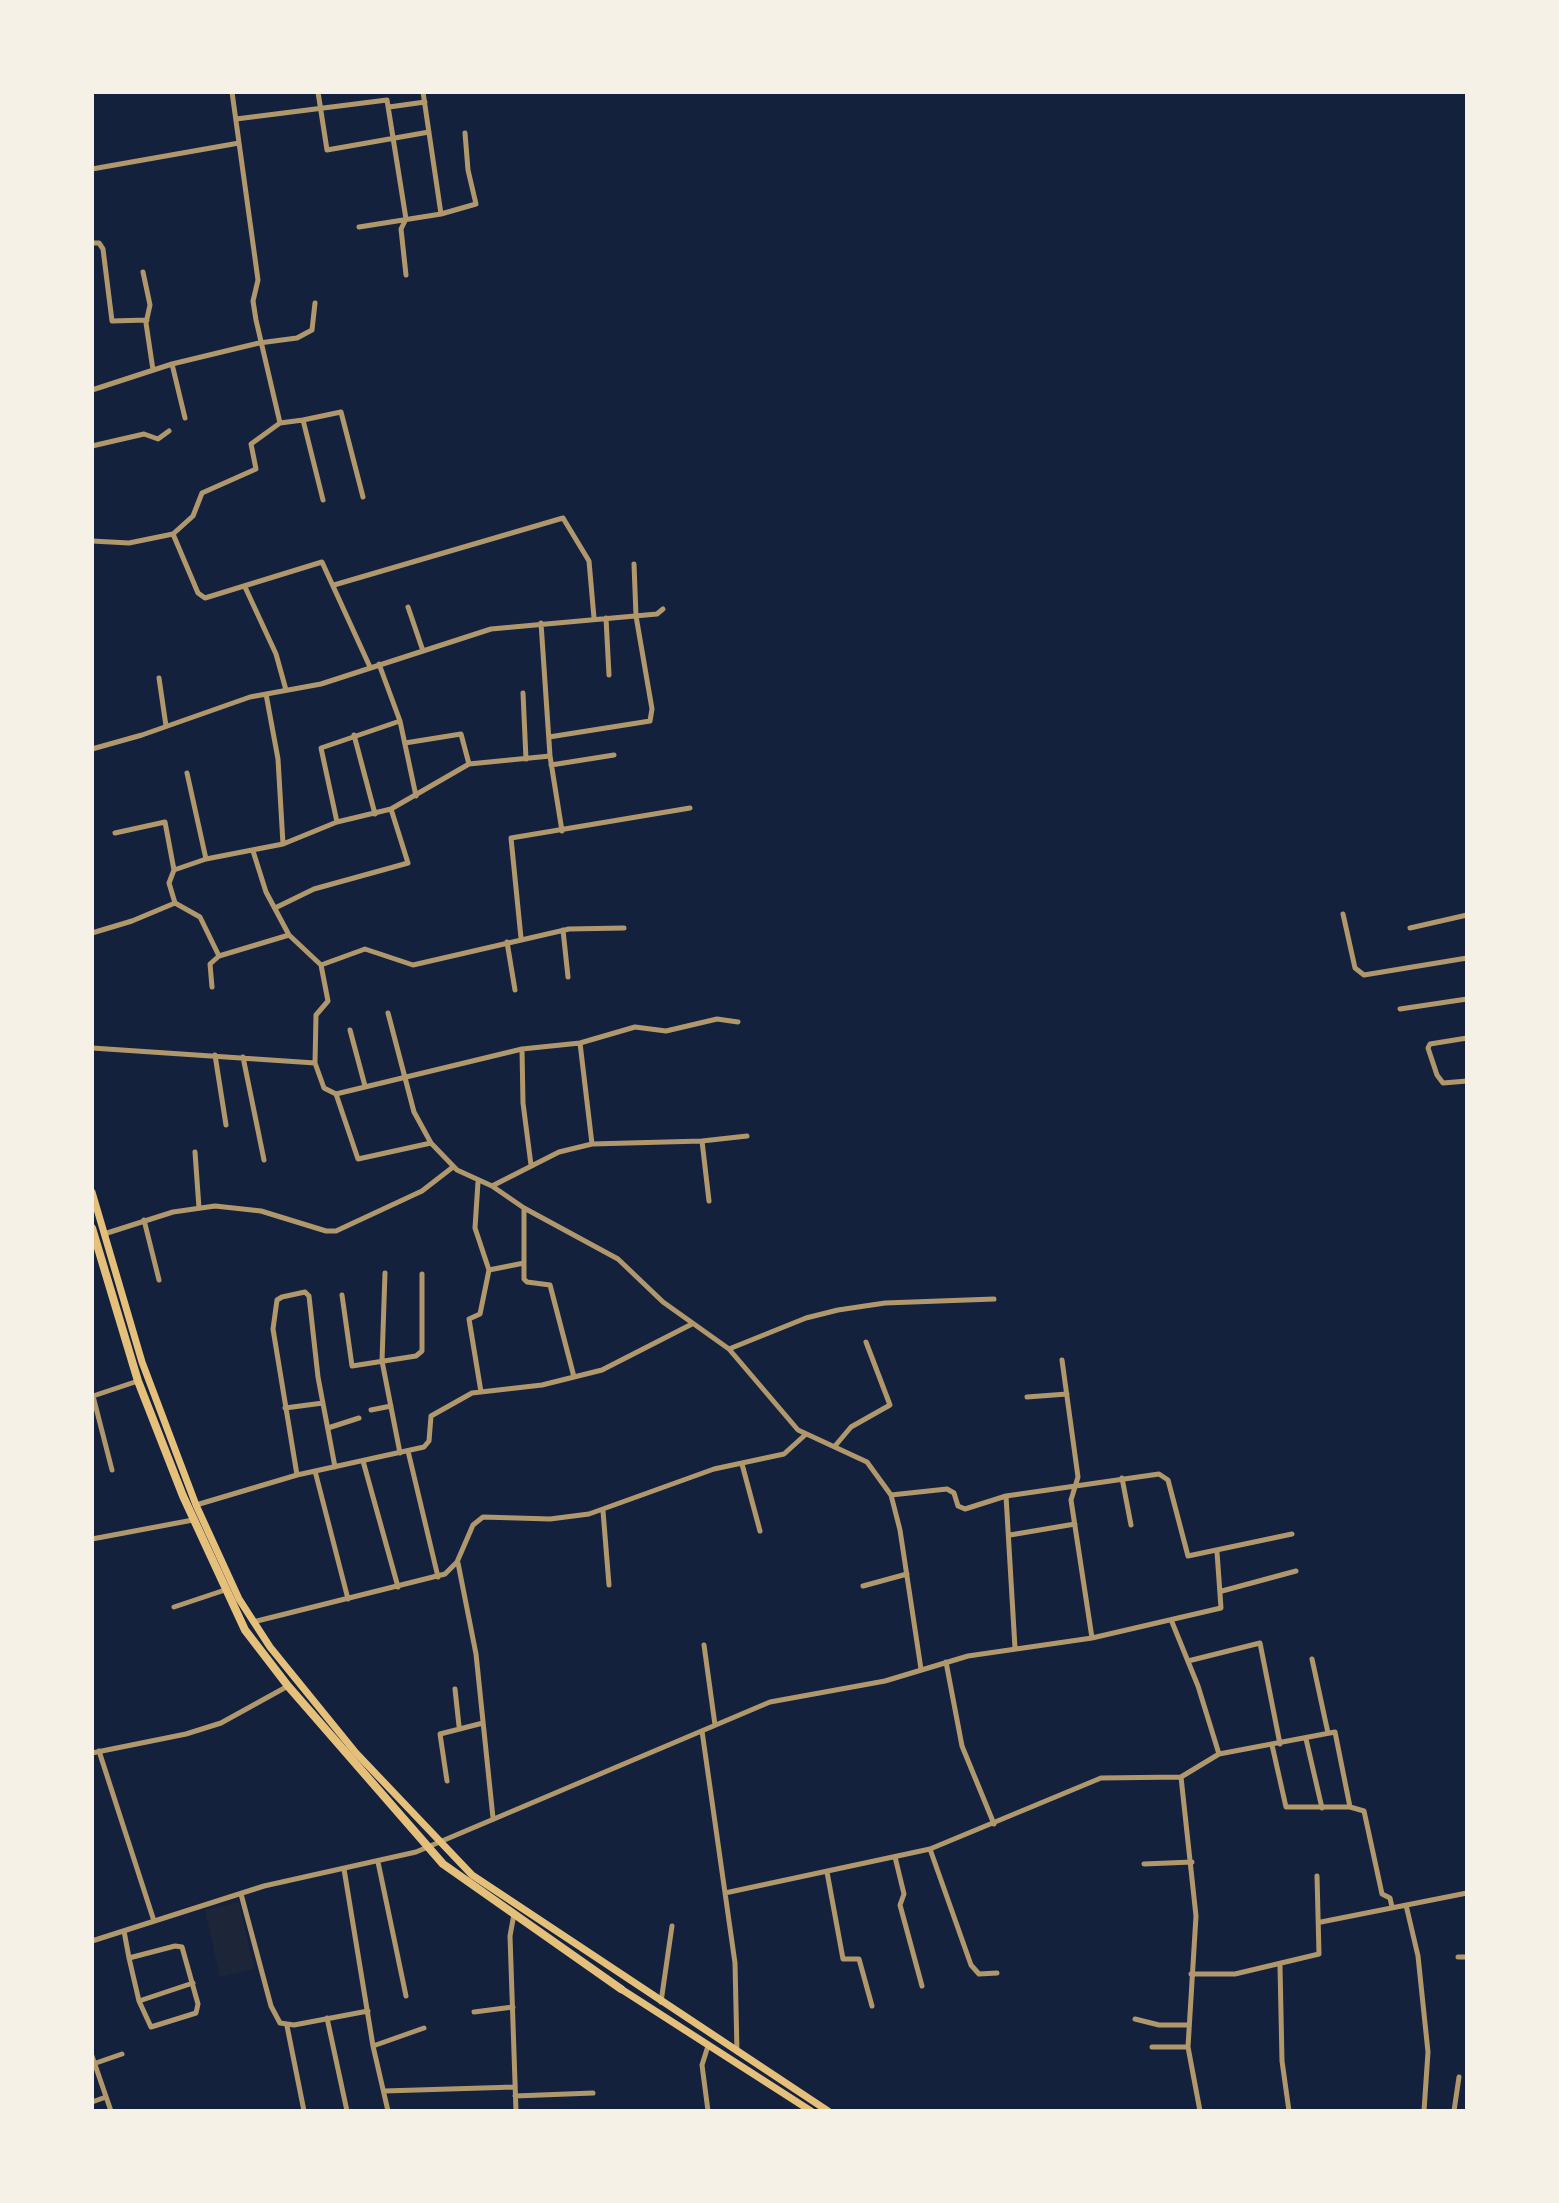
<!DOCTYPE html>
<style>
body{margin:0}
#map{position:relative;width:1559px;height:2203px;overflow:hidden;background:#14213d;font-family:"IBM Plex Sans",sans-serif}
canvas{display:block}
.frame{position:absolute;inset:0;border:94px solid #f6f1e7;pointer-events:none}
</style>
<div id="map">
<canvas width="1559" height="2203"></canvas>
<div class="frame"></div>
</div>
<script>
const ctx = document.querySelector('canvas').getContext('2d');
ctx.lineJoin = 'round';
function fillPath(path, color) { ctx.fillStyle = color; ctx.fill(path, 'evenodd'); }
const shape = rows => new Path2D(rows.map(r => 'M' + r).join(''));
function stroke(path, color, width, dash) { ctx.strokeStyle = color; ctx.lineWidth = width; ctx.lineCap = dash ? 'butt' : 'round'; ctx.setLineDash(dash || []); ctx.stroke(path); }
const green = shape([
 [239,1902,254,1969,220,1977,205,1910]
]);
const minor = shape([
 [232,92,258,280,253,301,256,320,280,423],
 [318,92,327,150,429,132],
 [389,107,425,102],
 [236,119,387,100,406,219,401,229,406,275],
 [92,169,239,143],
 [441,214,476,204,468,170,465,133],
 [359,227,441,214,423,92],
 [92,243,99,243,103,249,112,321,147,320],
 [143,272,150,305,146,323,153,370],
 [172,364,185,418],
 [92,390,172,364,259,343,297,338,312,330,315,303],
 [303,420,341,412,363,497],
 [92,446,144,434,158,439,169,431],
 [173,534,198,593,205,598,322,562,370,667],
 [92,541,129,543,173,534,193,516,202,493,256,469,251,444,280,423,303,420,323,500],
 [334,585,563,518,589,561,594,618],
 [245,587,276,654,286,690],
 [408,607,423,651],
 [606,618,609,675],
 [541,623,550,756,562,831],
 [379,664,400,721,416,796],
 [159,678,166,726],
 [523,693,526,759],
 [266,694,278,759,283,844],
 [354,735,375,814],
 [549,737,650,721,652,709,636,616,634,564],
 [92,749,142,735,250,697,321,684,491,629,657,614,663,609],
 [469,764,550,756],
 [551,765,614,755],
 [187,773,206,859],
 [337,822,321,748,400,721],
 [115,833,165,822,174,870],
 [253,851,266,892,289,935,321,965,328,1001,316,1015,315,1063],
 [175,903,200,917,219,956,289,935],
 [275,908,314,889,408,863,391,809],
 [1343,914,1355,968,1364,975,1467,958],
 [1410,928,1467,915],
 [563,930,568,977],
 [92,933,132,921,175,903,169,883,174,870,206,859,283,844,337,822,391,809,469,764,461,734,405,743],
 [521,938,511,838,690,808],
 [507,942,515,990],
 [321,965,365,949,413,965,569,929,624,928],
 [212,987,210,964,219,956],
 [1400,1009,1467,999],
 [388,1013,414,1112,431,1143,457,1170,492,1186,524,1208,618,1259,663,1302,729,1349,798,1430,867,1462,891,1495,900,1530,921,1669],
 [350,1030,365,1086],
 [1467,1038,1430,1044,1428,1048,1437,1075,1443,1083,1467,1081],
 [580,1043,592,1144],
 [92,1048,315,1063,324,1088,336,1094],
 [522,1049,523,1103,531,1165],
 [215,1055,226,1125],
 [243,1057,264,1160],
 [336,1094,522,1049,580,1043,635,1027,666,1031,717,1019,738,1022],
 [336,1094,358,1159,431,1143],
 [702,1141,709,1201],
 [195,1152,199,1208],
 [478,1182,475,1228,489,1270,480,1314,469,1319,481,1392],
 [492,1186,559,1152,592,1144,702,1141,747,1136],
 [524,1208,524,1279,527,1282,550,1285,574,1377],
 [144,1220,159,1280],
 [104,1234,173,1212,215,1206,261,1211,326,1231,336,1231,422,1191,453,1167],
 [489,1270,524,1263],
 [385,1273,382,1361,400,1453],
 [342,1295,352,1366,416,1356,422,1351,422,1274],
 [729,1349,806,1318,838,1310,885,1303,994,1299],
 [1062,1360,1078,1477,1071,1500,1092,1638],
 [93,1396,112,1470],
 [93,1396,138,1381],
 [1027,1397,1067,1394],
 [285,1408,323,1403],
 [371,1410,391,1406],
 [328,1428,359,1418],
 [835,1446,851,1427,890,1405,866,1342],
 [408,1451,438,1577],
 [363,1461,398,1587],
 [742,1464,760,1531],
 [315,1471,348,1599],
 [297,1475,273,1329,277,1300,282,1297,305,1292,309,1296,318,1377,335,1467],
 [1122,1478,1131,1525],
 [891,1495,947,1489,954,1493,958,1506,965,1509,1006,1496,1159,1474,1168,1480,1188,1556,1292,1534],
 [1006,1496,1015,1648],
 [196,1505,297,1475,424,1447,429,1441,431,1416,472,1393,542,1385,602,1370,692,1324],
 [603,1511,609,1585],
 [1010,1535,1075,1524],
 [92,1539,193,1520],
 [458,1563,476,1654,493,1818],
 [863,1586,907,1574],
 [1222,1591,1296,1571],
 [174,1607,225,1590],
 [253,1622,445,1574,457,1562,473,1525,483,1517,550,1519,589,1514,714,1469,784,1454,805,1435],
 [1172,1622,1198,1686,1219,1754],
 [704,1645,715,1725],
 [1312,1659,1328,1733],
 [1188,1661,1260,1643,1280,1744],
 [946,1662,962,1746,994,1824],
 [455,1689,459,1726],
 [702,1731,735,1963,737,2052],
 [1306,1739,1322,1808],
 [1272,1745,1286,1807,1350,1807,1364,1811,1382,1894,1390,1898,1392,1907],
 [99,1751,154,1921],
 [92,1753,186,1734,221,1723,288,1686],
 [1181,1777,1196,1916,1188,2047,1200,2111],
 [1181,1777,1219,1754,1335,1732,1350,1807],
 [447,1781,440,1734,483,1723],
 [930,1849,971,1965,979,1974,997,1973],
 [895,1857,904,1894,900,1905,922,1986],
 [378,1862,406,1996],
 [1144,1864,1192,1862],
 [344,1869,373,2046,388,2111],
 [827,1872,843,1959,859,1959,872,2006],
 [725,1893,930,1849,1101,1778,1181,1777],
 [241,1894,271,2006,280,2023,294,2025,368,2011],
 [1406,1905,1418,1956,1428,2052,1424,2111],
 [514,1914,510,1936,516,2111],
 [1321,1922,1467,1893],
 [124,1931,129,1958,139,2001,151,2027,196,2013,198,2004,182,1947,175,1946,129,1958],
 [92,1941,264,1886,416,1852,770,1702,885,1681,968,1656,1092,1638,1221,1608,1217,1552],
 [1458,1957,1467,1957],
 [1280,1966,1282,2061,1289,2111],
 [1191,1974,1235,1974,1319,1954,1317,1876],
 [139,2001,193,1983],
 [661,2002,672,1926],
 [474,2012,513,2007],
 [327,2018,347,2111],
 [1135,2019,1159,2025,1188,2025],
 [287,2026,304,2111],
 [373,2046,424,2028],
 [708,2046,702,2065,708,2111],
 [1152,2047,1188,2047],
 [92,2056,111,2111],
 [93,2064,122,2054],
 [384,2091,515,2087],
 [515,2096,593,2093],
 [92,2102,106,2097],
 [1454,2111,1459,2077]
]);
const secondary = shape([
 [92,1192,142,1362,196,1505,239,1599,270,1647,356,1753,472,1875,828,2111],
 [621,1989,811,2111]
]);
const primary = shape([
 [92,1228,138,1381,183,1496,245,1630,288,1686,443,1864,621,1989]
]);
fillPath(green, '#1d2539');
stroke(minor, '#b1986c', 5);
stroke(secondary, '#e5c07b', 7);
stroke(primary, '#e5c07b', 8);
</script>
